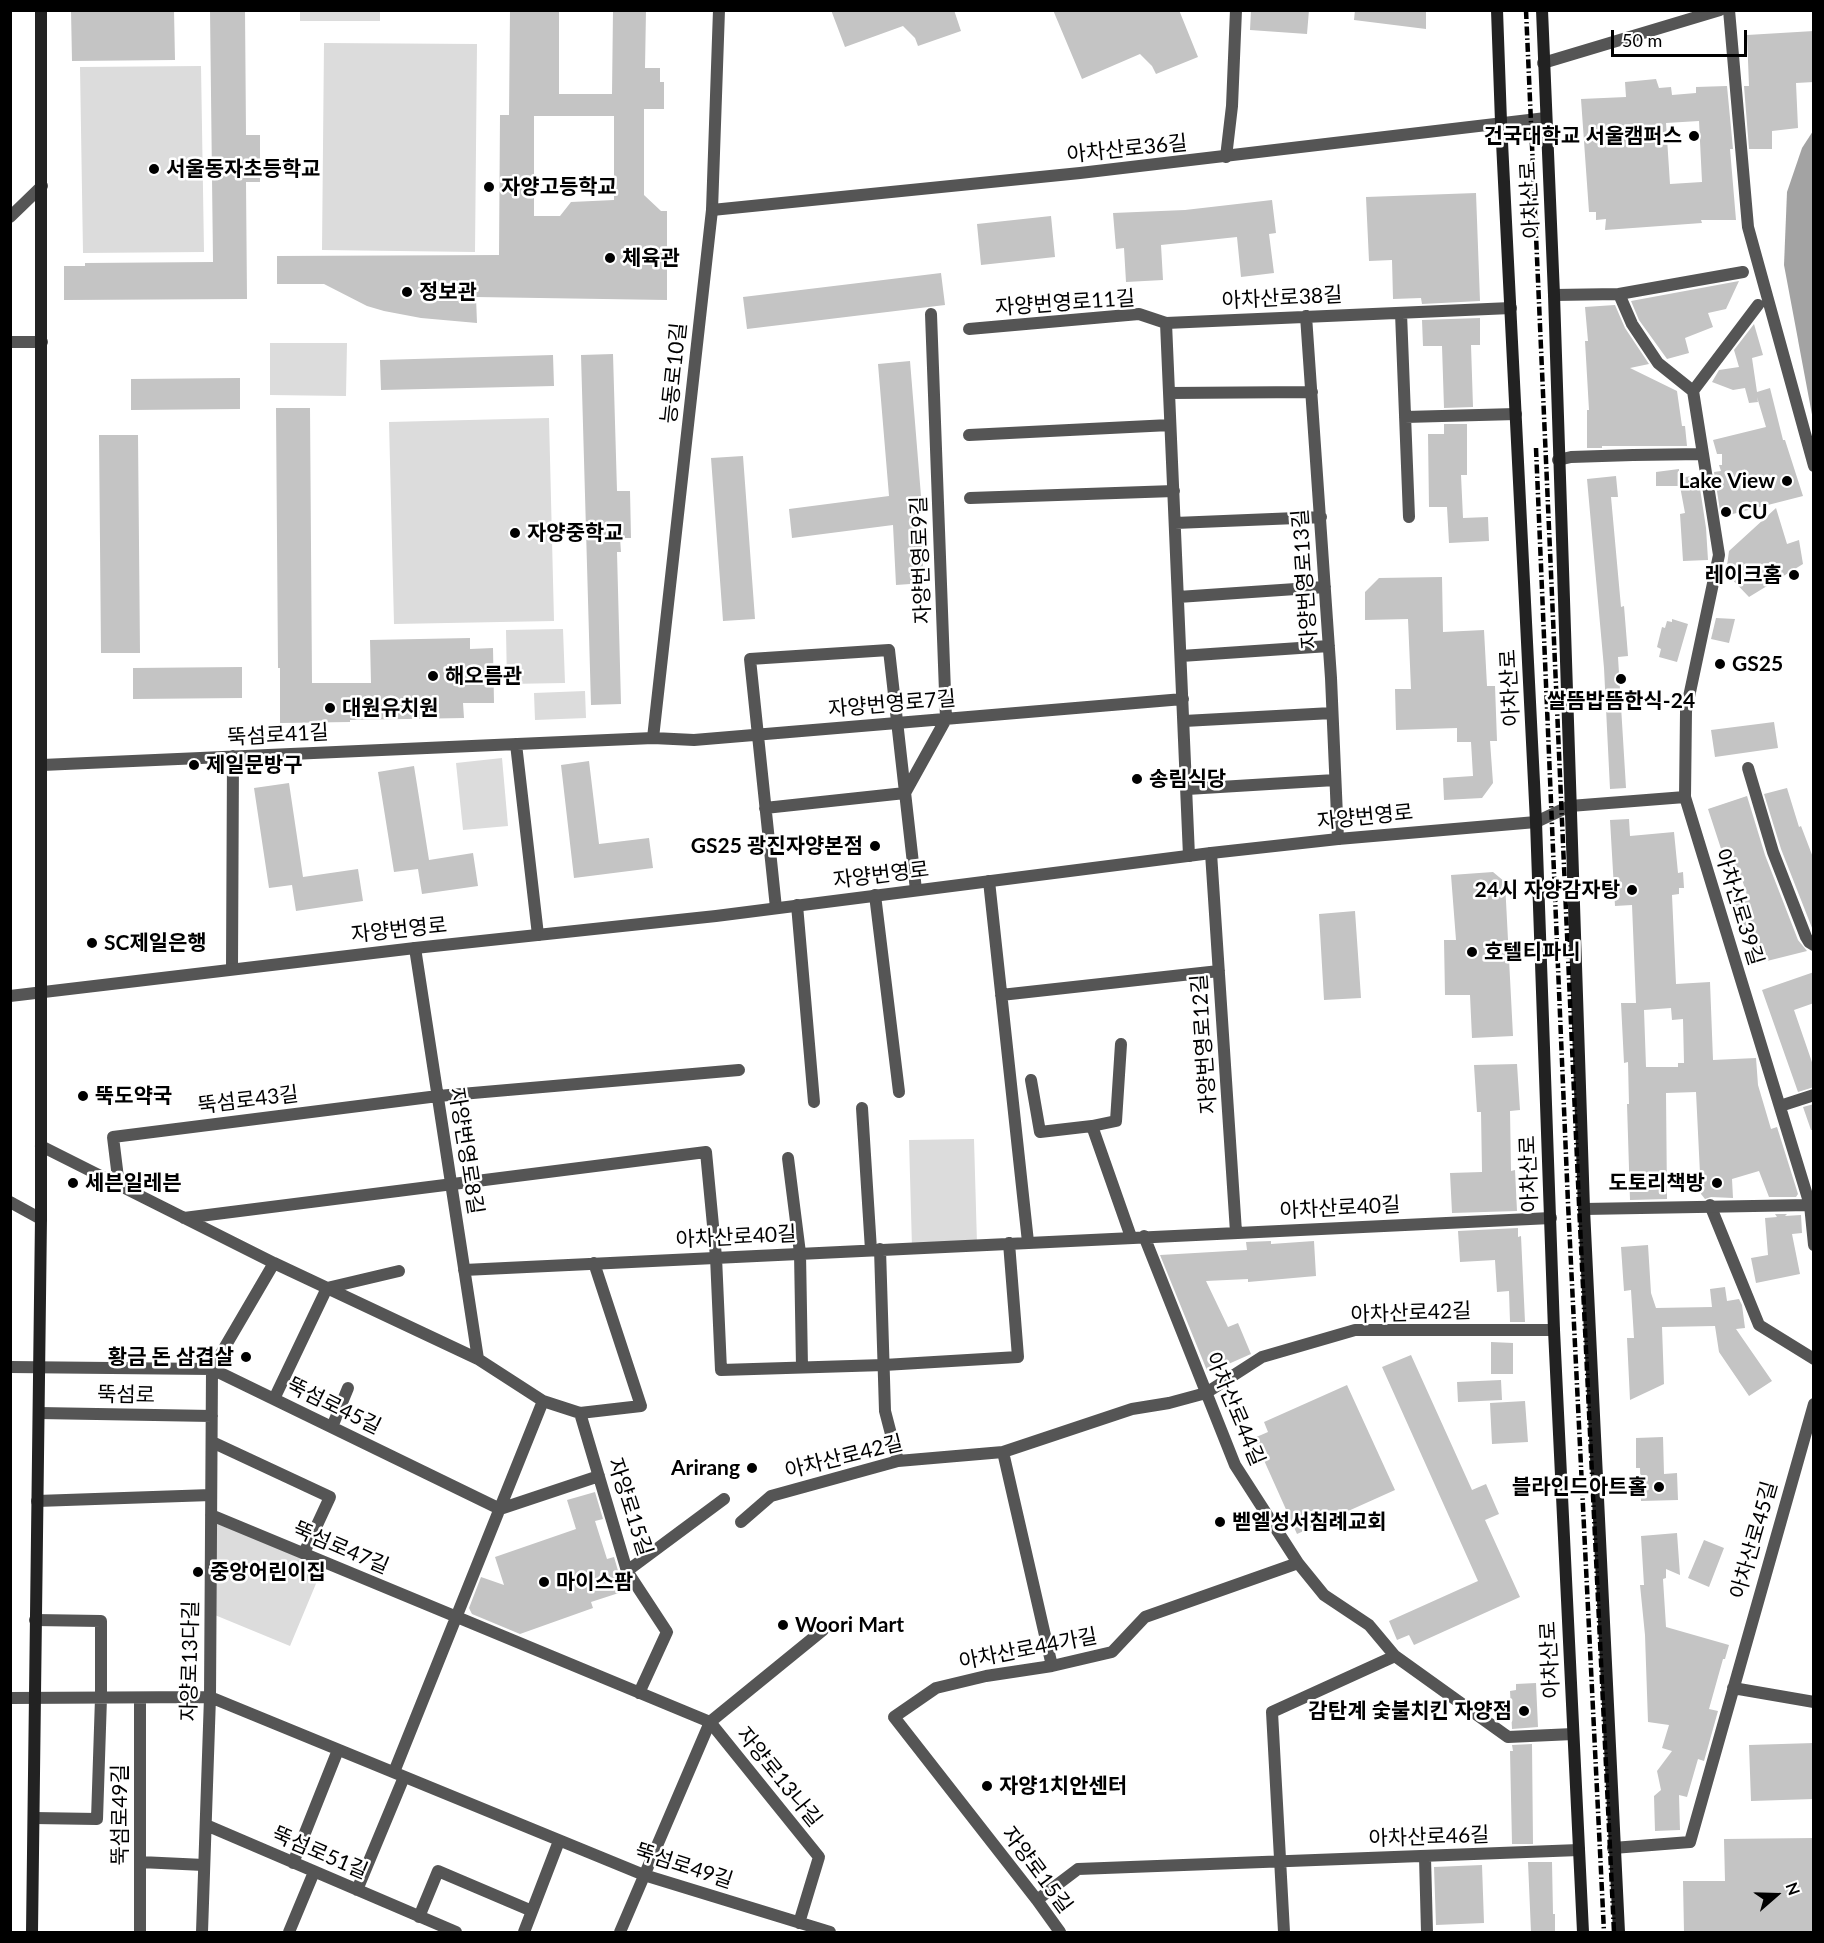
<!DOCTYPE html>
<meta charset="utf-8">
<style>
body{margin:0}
#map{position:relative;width:1824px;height:1943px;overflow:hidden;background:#fff;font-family:Lato,sans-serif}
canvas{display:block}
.frame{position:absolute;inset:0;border:12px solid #000;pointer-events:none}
.north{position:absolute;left:1746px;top:1865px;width:60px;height:60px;-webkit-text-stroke:4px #fff;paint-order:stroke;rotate:70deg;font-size:16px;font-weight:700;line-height:24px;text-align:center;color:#000}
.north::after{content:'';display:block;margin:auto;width:21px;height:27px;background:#000;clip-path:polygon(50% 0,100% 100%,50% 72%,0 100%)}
.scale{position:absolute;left:1611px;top:30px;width:136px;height:27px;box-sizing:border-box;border:3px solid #000;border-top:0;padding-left:8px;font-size:18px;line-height:21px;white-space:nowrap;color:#000;-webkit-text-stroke:4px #fff;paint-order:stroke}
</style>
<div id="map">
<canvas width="1824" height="1943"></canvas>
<div class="frame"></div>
<div class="north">N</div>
<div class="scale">50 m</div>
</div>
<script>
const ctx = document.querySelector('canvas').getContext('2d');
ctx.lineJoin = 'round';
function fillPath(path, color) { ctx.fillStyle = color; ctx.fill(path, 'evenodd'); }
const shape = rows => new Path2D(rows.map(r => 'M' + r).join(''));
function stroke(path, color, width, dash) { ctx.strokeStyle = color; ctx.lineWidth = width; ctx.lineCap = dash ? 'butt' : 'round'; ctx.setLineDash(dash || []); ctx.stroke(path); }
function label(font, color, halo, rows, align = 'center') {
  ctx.font = font + ' Lato,"Noto Sans KR",sans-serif'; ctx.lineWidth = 5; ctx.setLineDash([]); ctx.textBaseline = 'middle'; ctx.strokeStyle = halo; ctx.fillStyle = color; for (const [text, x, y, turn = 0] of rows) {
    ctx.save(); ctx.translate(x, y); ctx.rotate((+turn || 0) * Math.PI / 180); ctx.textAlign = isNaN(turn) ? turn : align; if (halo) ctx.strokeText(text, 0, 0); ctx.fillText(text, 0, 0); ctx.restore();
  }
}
const green = shape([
 [300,11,380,11,380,21,300,21],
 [324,43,477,44,475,252,322,250],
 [201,66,204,252,83,253,80,67],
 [270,343,347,343,346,396,270,395],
 [549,418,554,621,394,624,389,422],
 [563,629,565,683,507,684,506,630],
 [585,691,586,718,535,720,534,693],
 [502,758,508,826,463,830,456,763],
 [974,1139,977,1244,912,1248,909,1140],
 [211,1515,325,1562,290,1646,210,1613]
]);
const water = shape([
 [1813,131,1813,420,1784,265,1787,192,1802,148]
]);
const building = shape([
 [71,10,174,10,175,60,72,61],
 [210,10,245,10,246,135,260,135,260,182,246,182,247,299,64,300,64,266,85,266,85,263,213,262],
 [510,10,559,10,559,94,612,94,613,10,646,10,645,68,660,68,660,82,664,82,664,109,644,109,644,195,661,211,667,211,667,300,476,297,477,323,421,318,384,311,367,306,324,284,277,284,277,256,499,255,500,115,509,115],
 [534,116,614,116,614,200,571,202,560,216,534,216],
 [831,10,954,10,961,31,918,46,915,38,903,26,845,47],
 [1053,10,1179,10,1198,57,1156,74,1152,66,1140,54,1082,79],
 [1251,10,1309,10,1307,34,1250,30],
 [1355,10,1426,10,1426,29,1354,20],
 [1814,31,1814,82,1796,83,1798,128,1772,131,1772,149,1749,149,1744,86,1749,86,1747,35],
 [1656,79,1659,88,1671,87,1672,95,1696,93,1696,87,1727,86,1733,149,1730,149,1736,220,1701,220,1702,223,1605,230,1606,219,1596,220,1596,212,1589,212,1581,99,1626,97,1625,82],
 [1699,121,1702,182,1670,184,1666,123],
 [1476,193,1480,301,1422,304,1421,298,1393,299,1392,260,1369,261,1366,197],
 [1272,200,1276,233,1269,234,1274,273,1241,277,1237,237,1161,245,1163,280,1126,282,1124,248,1116,249,1113,213,1185,210],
 [1051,216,1055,257,981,265,977,224],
 [941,273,945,305,747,329,743,297],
 [1739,281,1726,309,1708,313,1713,327,1685,338,1689,353,1667,359,1639,320,1631,301],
 [1615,305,1625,328,1649,364,1630,368,1677,391,1682,426,1685,426,1687,446,1602,446,1602,448,1587,448,1587,410,1589,410,1585,341,1588,341,1585,307],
 [1480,318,1480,345,1471,345,1473,407,1444,408,1442,346,1423,346,1422,320],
 [1754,324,1763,355,1752,358,1757,392,1770,388,1783,440,1785,440,1803,496,1721,517,1714,472,1721,471,1719,465,1722,465,1722,454,1717,454,1713,440,1766,427,1757,397,1758,402,1749,403,1745,388,1733,390,1712,382,1719,370,1739,367,1734,350],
 [613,354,617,491,630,491,631,538,620,538,621,552,617,552,621,704,591,705,581,355],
 [553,355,554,386,381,390,380,360],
 [910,361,921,496,919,496,924,583,896,585,893,525,792,538,789,509,889,496,878,364],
 [240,378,240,409,131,410,131,379],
 [276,408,310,408,312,683,371,683,370,640,470,638,470,649,493,648,494,703,463,703,464,718,350,720,350,722,280,723,280,668,278,668],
 [1444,424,1467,424,1467,475,1461,475,1463,518,1488,517,1489,541,1449,543,1447,507,1429,507,1428,434,1444,434],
 [99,435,138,435,140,653,101,653],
 [743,456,755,619,723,621,711,458],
 [1679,469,1679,478,1698,475,1706,528,1708,560,1683,561,1680,514,1685,513,1679,481,1679,486,1656,486,1656,472],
 [1616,476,1618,497,1611,497,1621,607,1624,606,1628,656,1618,657,1626,788,1610,789,1604,668,1587,479],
 [1776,508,1787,544,1799,540,1803,564,1749,597,1726,573,1729,551],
 [1442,577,1443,632,1484,630,1487,686,1495,686,1497,741,1490,741,1493,783,1482,798,1444,800,1443,778,1473,776,1471,742,1457,742,1457,728,1396,730,1395,689,1411,689,1408,619,1365,620,1365,592,1379,578],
 [1716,618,1735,619,1729,643,1711,639],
 [1672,619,1688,624,1677,662,1659,657,1661,649,1657,647,1662,627,1665,628,1667,621,1672,622],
 [242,667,242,698,133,699,133,668],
 [1774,722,1778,748,1715,757,1711,730],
 [589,761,599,844,649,838,653,868,574,878,561,765],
 [414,766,429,860,473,853,478,886,422,894,418,869,394,872,378,772],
 [289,783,303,877,358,869,363,901,296,911,292,885,269,888,254,788],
 [1787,788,1799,827,1801,826,1814,860,1814,933,1781,849,1764,794],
 [1747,796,1765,855,1798,940,1807,951,1759,963,1748,932,1742,934,1730,901,1747,895,1738,867,1728,870,1708,809],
 [1629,819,1630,836,1674,832,1678,873,1683,872,1684,888,1679,888,1679,894,1672,895,1676,984,1710,982,1713,1060,1756,1058,1758,1085,1771,1129,1777,1127,1798,1194,1796,1197,1769,1197,1759,1171,1732,1179,1733,1198,1711,1197,1705,1199,1701,1194,1696,1092,1666,1093,1667,1199,1630,1200,1627,1104,1629,1104,1628,1062,1624,1063,1621,1003,1636,1003,1632,905,1615,906,1610,820],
 [1671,1008,1672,1020,1683,1019,1684,1063,1678,1063,1678,1067,1646,1067,1644,1010],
 [1493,872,1505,882,1513,1036,1472,1038,1470,995,1445,995,1444,940,1456,940,1451,875],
 [1355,911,1361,998,1324,1000,1319,914],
 [1814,972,1814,1003,1794,1010,1814,1068,1814,1087,1798,1092,1762,990],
 [1517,1064,1520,1110,1510,1111,1511,1171,1515,1170,1517,1211,1452,1213,1450,1173,1482,1172,1481,1112,1477,1112,1474,1065],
 [1814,1104,1814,1130,1811,1130,1803,1107],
 [1775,1214,1787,1214,1785,1216,1801,1215,1802,1233,1792,1234,1800,1274,1756,1283,1751,1258,1768,1255,1765,1218,1777,1217],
 [1518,1228,1518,1237,1521,1236,1525,1322,1510,1322,1509,1291,1497,1292,1495,1260,1460,1262,1458,1231],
 [1271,1241,1271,1244,1314,1241,1316,1276,1248,1282,1248,1279,1206,1281,1228,1327,1238,1323,1251,1354,1208,1373,1160,1255,1247,1250,1246,1242],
 [1648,1245,1651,1293,1656,1308,1712,1307,1710,1289,1725,1287,1727,1301,1739,1299,1742,1305,1745,1328,1736,1329,1772,1381,1749,1396,1719,1352,1715,1326,1662,1327,1664,1384,1630,1400,1627,1338,1634,1338,1631,1290,1624,1291,1621,1247],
 [1491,1342,1513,1343,1513,1374,1491,1374],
 [1411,1355,1472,1490,1486,1484,1499,1514,1485,1520,1520,1597,1414,1645,1409,1635,1397,1640,1389,1621,1478,1581,1382,1367],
 [1501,1380,1502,1400,1458,1402,1457,1382],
 [1347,1385,1395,1490,1297,1534,1254,1438,1268,1432,1264,1422],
 [1525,1401,1528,1442,1492,1444,1490,1403],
 [1663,1437,1664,1474,1677,1473,1678,1500,1641,1501,1640,1468,1636,1468,1636,1438],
 [595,1492,603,1519,595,1521,607,1559,614,1557,619,1574,628,1590,591,1602,593,1608,520,1634,472,1614,469,1608,481,1577,504,1585,495,1557,576,1529,567,1500],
 [1677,1533,1680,1575,1666,1569,1666,1578,1663,1579,1666,1627,1729,1645,1725,1659,1723,1659,1709,1709,1718,1711,1704,1761,1698,1759,1687,1797,1679,1795,1680,1830,1655,1831,1654,1796,1661,1790,1657,1771,1672,1751,1662,1748,1669,1725,1648,1722,1645,1635,1640,1585,1644,1585,1641,1536],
 [1704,1540,1724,1548,1709,1587,1688,1578],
 [1536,1683,1538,1727,1512,1729,1510,1691,1516,1690,1516,1684],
 [1814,1743,1814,1799,1751,1801,1749,1745],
 [1532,1744,1533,1844,1512,1844,1510,1751,1513,1751,1512,1745],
 [1814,1838,1814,1932,1684,1932,1683,1881,1725,1881,1724,1839],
 [1528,1862,1552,1862,1553,1914,1555,1914,1555,1932,1531,1932],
 [1482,1865,1484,1923,1436,1925,1434,1867]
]);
const pedestrian = shape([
 [1710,1205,1759,1325,1814,1359]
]);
const minor = shape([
 [1729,10,1748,227,1814,466],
 [1543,63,1720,10],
 [1226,157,1232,106,1236,10],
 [10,217,42,186],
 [1619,294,1743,272],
 [1554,295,1619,294,1632,324,1658,363,1693,391,1719,555,1686,711,1685,797,1810,1205,1814,1245],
 [1401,313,1409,517],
 [1306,316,1331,678,1338,839],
 [1166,323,1189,856],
 [969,329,1139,314,1166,323,1511,308],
 [10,342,42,342],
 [1693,391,1758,305],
 [1169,393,1312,392],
 [1405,417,1516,414],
 [969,435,1170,425],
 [1558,460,1571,457,1633,455,1703,454],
 [970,498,1174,491],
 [1175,523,1321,517],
 [1178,597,1325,587],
 [1181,656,1329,646],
 [1184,721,1332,713],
 [653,738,712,210,719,10],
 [516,744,538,935],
 [42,765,653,738,694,740,1183,699],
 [1748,768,1773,852,1806,937,1809,942,1814,945],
 [1187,789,1335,780],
 [1570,806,1685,797],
 [765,808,905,793,946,719,931,314],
 [1211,853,1236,1232],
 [989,881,1028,1242],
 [875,895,899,1092],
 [797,905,814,1102],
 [776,908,750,659,889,650,916,890],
 [415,948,478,1359],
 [232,969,233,756],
 [1001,995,1219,971],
 [1031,1080,1040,1132,1092,1126,1116,1121,1121,1044],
 [1780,1106,1814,1095],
 [862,1108,871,1250],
 [1092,1126,1131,1237],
 [41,1146,274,1263,478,1359,543,1401,580,1413,641,1406,594,1263],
 [788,1158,800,1253,802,1367],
 [119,1186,113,1137,438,1096,739,1070],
 [10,1202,41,1219],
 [1584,1209,1810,1205],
 [184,1218,706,1152,716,1257,721,1370,884,1365,1018,1357,1009,1243],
 [1144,1236,1235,1465,1298,1563,1324,1595,1369,1625,1395,1656,1508,1737,1573,1734],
 [880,1249,885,1411,898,1461],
 [464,1270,1551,1218],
 [10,1367,212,1369,500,1509,599,1476],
 [274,1399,327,1288,399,1271],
 [39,1413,212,1416],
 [580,1413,627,1571,667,1632,639,1693],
 [332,1427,348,1388],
 [212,1442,330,1497,304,1553],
 [1003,1452,1052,1666],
 [37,1501,211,1495],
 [211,1515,710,1722,819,1857,799,1923],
 [741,1522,771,1496,898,1461,1003,1452,1132,1409,1169,1403,1206,1393,1262,1357,1355,1330,1554,1330],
 [627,1571,724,1499],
 [1733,1688,1814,1702],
 [10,1698,210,1697,644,1875,830,1932],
 [394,1772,543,1401],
 [34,1818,97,1819,101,1698,101,1621,35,1620],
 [206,1825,456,1932],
 [1613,1848,1690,1842,1814,1404],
 [1425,1857,1427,1932],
 [140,1862,204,1865],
 [293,1863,338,1750],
 [357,1890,404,1777],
 [1037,1900,1078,1869,1579,1850],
 [419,1917,438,1871,532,1911],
 [140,1932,140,1698],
 [202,1932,210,1697,212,1369,274,1263],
 [289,1932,314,1872],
 [524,1932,559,1841],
 [620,1932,710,1722,823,1630],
 [1060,1932,1037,1900,894,1717,936,1688,986,1676,1052,1666,1112,1652,1145,1617,1298,1563],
 [1284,1932,1272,1712,1395,1656]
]);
const tertiary = shape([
 [712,210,1080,173,1546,118],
 [10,996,415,948,716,916,1211,853,1338,839,1536,822,1570,806]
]);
const secondary = shape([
 [1497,10,1501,122,1536,822,1554,1330,1583,1932],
 [1542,10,1554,295,1584,1209,1619,1932],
 [32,1932,41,1219,41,10]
]);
const rail = shape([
 [1526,10,1579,1204,1614,1932],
 [1536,448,1568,1203,1604,1932]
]);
const markers = [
 [1694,136,6,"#000"],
 [154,169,6,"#000"],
 [489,187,6,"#000"],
 [610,258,6,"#000"],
 [407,292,6,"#000"],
 [1787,481,6,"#000"],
 [1726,512,6,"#000"],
 [515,533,6,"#000"],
 [1794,575,6,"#000"],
 [1720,664,6,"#000"],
 [433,676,6,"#000"],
 [1621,679,6,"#000"],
 [330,708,6,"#000"],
 [194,765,6,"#000"],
 [1137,779,6,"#000"],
 [875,846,6,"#000"],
 [1632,890,6,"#000"],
 [92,943,6,"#000"],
 [1472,952,6,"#000"],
 [83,1096,6,"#000"],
 [73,1183,6,"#000"],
 [1717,1183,6,"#000"],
 [246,1357,6,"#000"],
 [752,1468,6,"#000"],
 [1659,1487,6,"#000"],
 [1220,1522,6,"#000"],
 [198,1572,6,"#000"],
 [544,1582,6,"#000"],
 [783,1625,6,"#000"],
 [1524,1711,6,"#000"],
 [987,1786,6,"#000"]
];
const poiNames = [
 ["건국대학교 서울캠퍼스",1682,136,"right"],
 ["서울동자초등학교",166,169],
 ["자양고등학교",501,187],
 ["체육관",622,258],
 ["정보관",419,292],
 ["Lake View",1775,481,"right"],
 ["CU",1738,512],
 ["자양중학교",527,533],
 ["레이크홈",1782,575,"right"],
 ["GS25",1732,664],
 ["해오름관",445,676],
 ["쌀뜸밥뜸한식-24",1621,701,"center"],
 ["대원유치원",342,708],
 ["제일문방구",206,765],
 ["송림식당",1149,779],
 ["GS25 광진자양본점",863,846,"right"],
 ["24시 자양감자탕",1620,890,"right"],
 ["SC제일은행",104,943],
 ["호텔티파니",1484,952],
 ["뚝도약국",95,1096],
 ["세븐일레븐",85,1183],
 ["도토리책방",1705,1183,"right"],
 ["황금 돈 삼겹살",234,1357,"right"],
 ["Arirang",740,1468,"right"],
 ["블라인드아트홀",1647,1487,"right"],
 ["벧엘성서침례교회",1232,1522],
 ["중앙어린이집",210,1572],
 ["마이스팜",556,1582],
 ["Woori Mart",795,1625],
 ["감탄계 숯불치킨 자양점",1512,1711,"right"],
 ["자양1치안센터",999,1786]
];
const streetNames = [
 ["아차산로36길",1127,149,-6],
 ["아차산로",1530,200,-93],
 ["아차산로38길",1282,298,-3],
 ["자양번영로11길",1065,303,-4],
 ["능동로10길",674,373,-84],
 ["자양번영로9길",921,560,-92],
 ["자양번영로13길",1305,579,-94],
 ["아차산로",1510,688,-93],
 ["자양번영로7길",892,704,-5],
 ["뚝섬로41길",278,735,-3],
 ["자양번영로",1365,817,-6],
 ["자양번영로",881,875,-7],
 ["아차산로39길",1739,907,73],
 ["자양번영로",399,930,-6],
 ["자양번영로12길",1204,1044,-94],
 ["뚝섬로43길",248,1100,-7],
 ["자양번영로8길",466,1151,81],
 ["아차산로",1529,1174,-92],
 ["아차산로40길",1340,1208,-3],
 ["아차산로40길",736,1237,-3],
 ["아차산로42길",1411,1313,-2],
 ["뚝섬로",126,1395,1],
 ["뚝섬로45길",334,1406,26],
 ["아차산로44길",1235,1409,67],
 ["아차산로42길",844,1457,-14],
 ["자양로15길",630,1507,72],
 ["아차산로45길",1754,1540,-74],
 ["뚝섬로47길",341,1548,23],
 ["아차산로44가길",1028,1649,-11],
 ["아차산로",1550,1660,-93],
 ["자양로13다길",190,1661,-89],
 ["자양로13나길",779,1777,51],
 ["뚝섬로49길",120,1815,-90],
 ["아차산로46길",1429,1837,-2],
 ["뚝섬로51길",320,1853,23],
 ["뚝섬로49길",684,1866,18],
 ["자양로15길",1037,1870,53]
];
fillPath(green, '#dcdcdc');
fillPath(water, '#a3a3a3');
fillPath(building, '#c4c4c4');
stroke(pedestrian, '#555', 12);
stroke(minor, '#555', 12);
stroke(tertiary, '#555', 12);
stroke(secondary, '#222', 12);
stroke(rail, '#000', 4.5, [9, 3, 1.5, 3]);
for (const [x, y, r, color] of markers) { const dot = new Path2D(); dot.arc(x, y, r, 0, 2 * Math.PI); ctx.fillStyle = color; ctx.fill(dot); stroke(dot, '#fff', 2); }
label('bold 21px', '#000', '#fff', poiNames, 'left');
label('21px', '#000', '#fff', streetNames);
</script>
